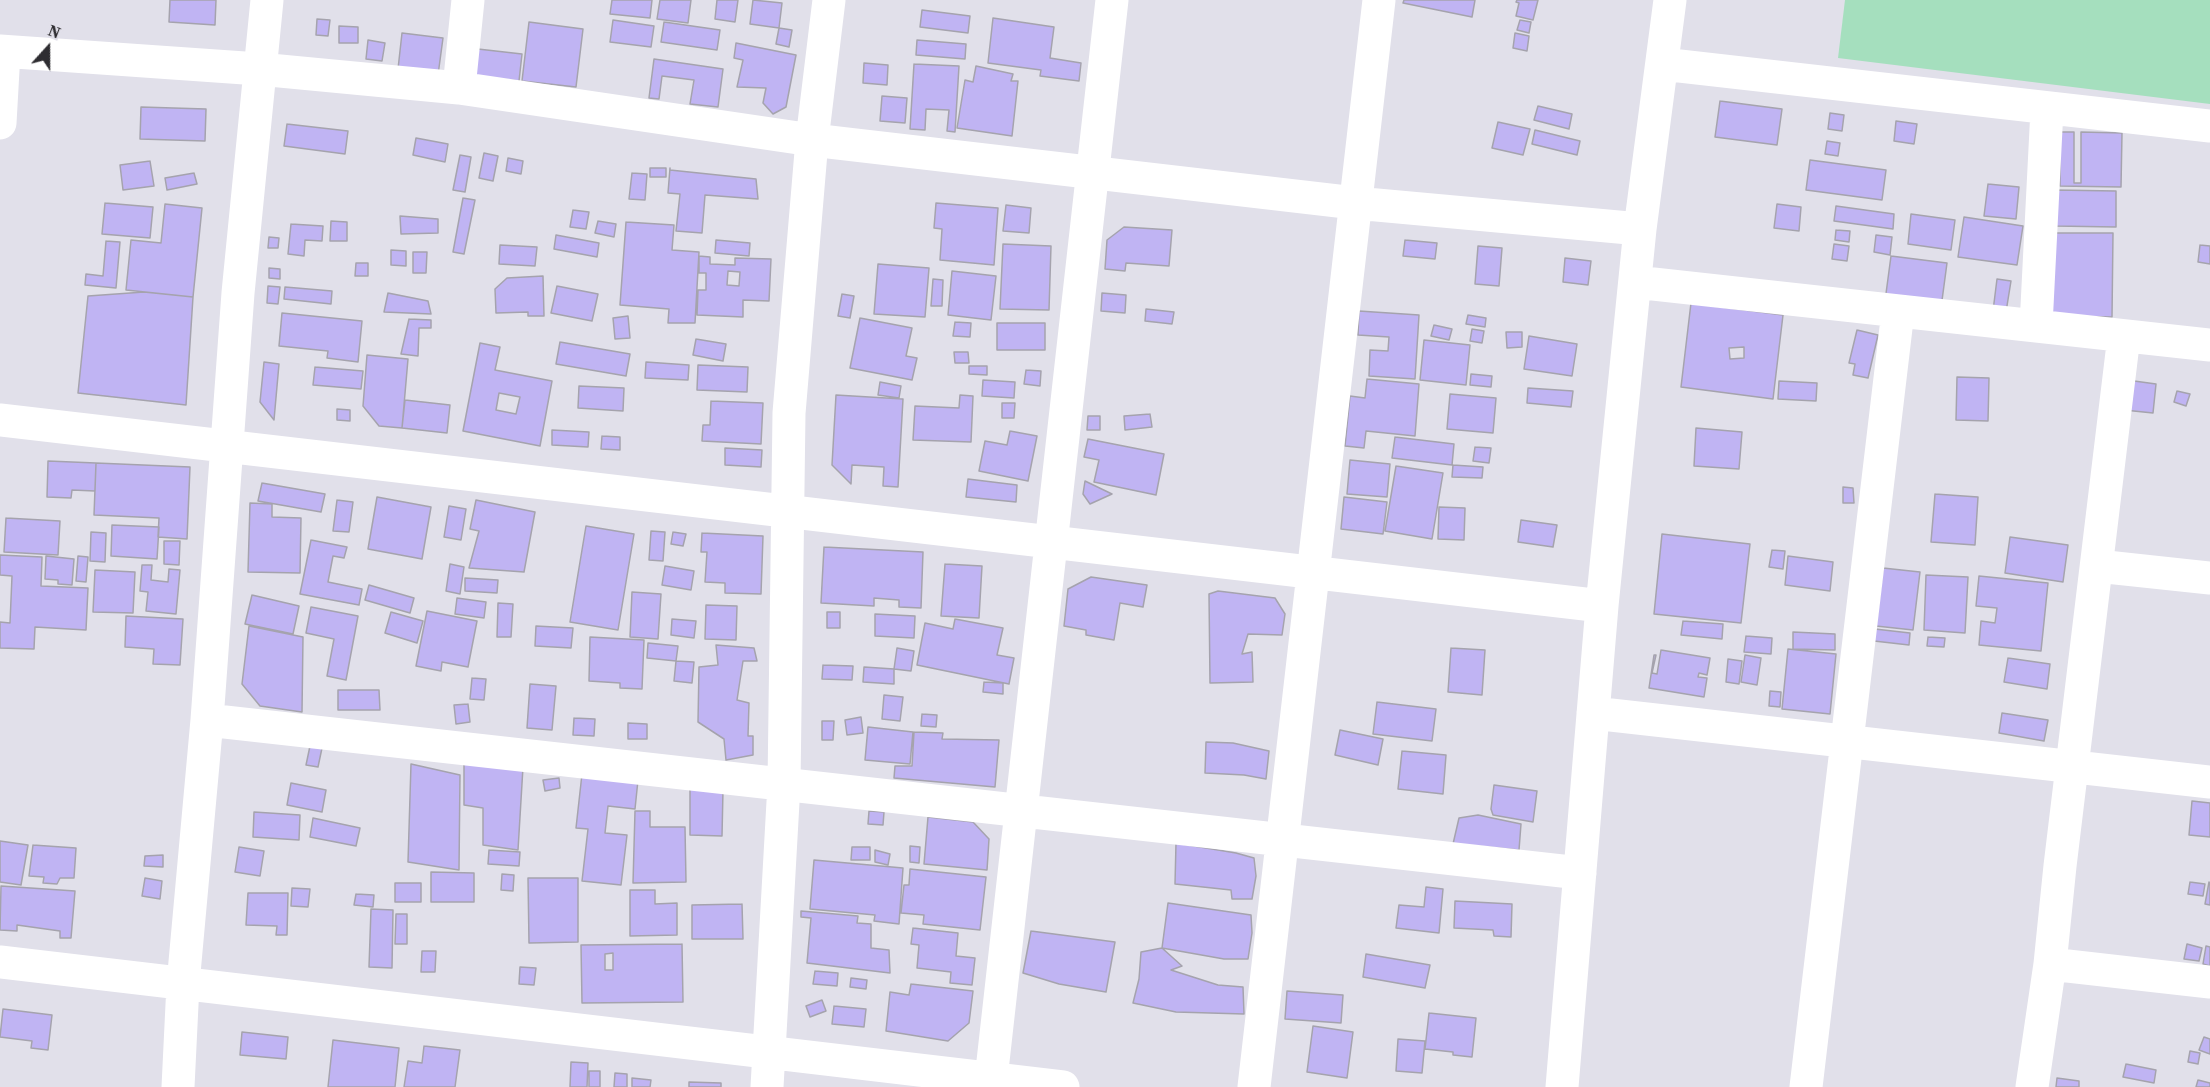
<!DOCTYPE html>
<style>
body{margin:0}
#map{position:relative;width:2210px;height:1087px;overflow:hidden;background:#e1e0ea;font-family:"Source Serif 4",serif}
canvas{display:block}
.north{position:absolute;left:18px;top:18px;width:60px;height:60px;-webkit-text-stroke:4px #e1e0ea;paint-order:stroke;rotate:21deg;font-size:16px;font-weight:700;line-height:24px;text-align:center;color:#2e2d31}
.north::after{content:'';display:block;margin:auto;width:21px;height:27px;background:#2e2d31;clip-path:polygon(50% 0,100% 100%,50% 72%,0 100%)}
</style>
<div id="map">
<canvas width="2210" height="1087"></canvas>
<div class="north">N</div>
</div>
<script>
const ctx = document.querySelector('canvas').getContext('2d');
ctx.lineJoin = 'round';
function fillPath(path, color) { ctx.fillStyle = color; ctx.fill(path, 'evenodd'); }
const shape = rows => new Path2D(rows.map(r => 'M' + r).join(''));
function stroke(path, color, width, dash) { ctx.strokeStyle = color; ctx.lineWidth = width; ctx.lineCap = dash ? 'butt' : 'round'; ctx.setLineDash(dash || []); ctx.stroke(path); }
const green = shape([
 [1845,0,2210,0,2210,104,1838,58]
]);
const building = shape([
 [170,0,216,0,215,25,169,22,170,0],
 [612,0,652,0,650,18,610,14,612,0],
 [660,0,691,0,688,23,657,19,660,0],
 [717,0,738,0,735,22,715,19,717,0],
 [753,0,782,3,779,28,750,24,753,0],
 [1404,0,1475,0,1472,17,1403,3,1404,0],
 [1517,0,1538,0,1533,20,1516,16,1519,3,1516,2,1517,0],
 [922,10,970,16,968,33,920,27,922,10],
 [993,18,1054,27,1050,58,1081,63,1079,81,1040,76,1041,70,988,63,993,18],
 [317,19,330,20,328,36,316,35,317,19],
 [613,20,654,26,651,47,610,42,613,20],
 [1520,20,1531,22,1529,33,1517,30,1520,20],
 [529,22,583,29,576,87,522,81,529,22],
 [664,22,720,30,717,50,661,42,664,22],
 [339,26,358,27,358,43,339,43,339,26],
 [779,28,792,30,789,47,776,44,779,28],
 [402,33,443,38,438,75,398,69,402,33],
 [1515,33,1529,36,1527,51,1513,48,1515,33],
 [368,40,385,43,382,61,366,59,368,40],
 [917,40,966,44,965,59,916,55,917,40],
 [736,43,796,55,786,107,773,114,763,103,766,88,737,87,743,60,734,58,736,43],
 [478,49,522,54,519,81,475,76,478,49],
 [654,59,723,69,718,107,690,104,694,80,662,76,659,99,649,98,654,59],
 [864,63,888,65,887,85,863,83,864,63],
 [914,64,959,66,955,132,947,131,949,110,926,109,925,130,910,129,914,64],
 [976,66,1013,74,1011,81,1018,81,1012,136,957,128,965,80,973,82,976,66],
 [882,96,907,98,905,123,880,121,882,96],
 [1720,101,1782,109,1777,145,1715,137,1720,101],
 [1538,106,1572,114,1569,129,1534,120,1538,106],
 [141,107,206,109,205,141,140,139,141,107],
 [1830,113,1844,115,1842,131,1828,129,1830,113],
 [1896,121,1917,124,1914,144,1894,141,1896,121],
 [1498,122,1530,129,1523,155,1492,148,1498,122],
 [287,124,348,131,345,154,284,146,287,124],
 [1535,130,1580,141,1577,155,1532,144,1535,130],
 [2060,132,2074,132,2074,183,2081,183,2081,132,2122,133,2121,187,2060,186,2060,132],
 [416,138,448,144,445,162,413,155,416,138],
 [1827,141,1840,143,1838,156,1825,154,1827,141],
 [484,153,498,156,493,181,479,178,484,153],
 [460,155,471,157,465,192,453,190,460,155],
 [508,158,523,161,521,174,506,171,508,158],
 [1810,160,1886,170,1882,200,1806,190,1810,160],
 [150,161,154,186,123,190,120,165,150,161],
 [650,168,666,168,666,177,650,177,650,168],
 [670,168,670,170,756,179,758,199,705,195,702,233,676,231,680,194,668,193,670,168],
 [194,173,197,184,167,190,165,178,194,173],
 [632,173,647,174,645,200,629,199,632,173],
 [1988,184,2019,187,2016,219,1984,216,1988,184],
 [2055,190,2116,191,2116,227,2055,226,2055,190],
 [463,198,475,200,464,254,453,252,463,198],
 [105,203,153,207,150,238,102,234,105,203],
 [936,203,998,208,994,265,940,260,942,229,934,228,936,203],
 [165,204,202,208,193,297,126,290,131,240,161,243,165,204],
 [1777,204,1801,207,1799,231,1774,228,1777,204],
 [1006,205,1031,208,1029,233,1003,231,1006,205],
 [1836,206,1894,214,1893,229,1834,221,1836,206],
 [573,210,589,212,586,229,570,227,573,210],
 [1911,214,1955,220,1951,250,1908,244,1911,214],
 [400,216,438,219,438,233,401,234,400,216],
 [1964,217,2023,226,2017,265,1958,257,1964,217],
 [331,221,347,222,347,241,330,241,331,221],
 [598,221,616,224,614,237,595,233,598,221],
 [626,222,674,225,672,250,699,252,695,323,668,323,669,309,620,305,626,222],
 [291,224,323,226,322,241,305,240,304,256,288,254,291,224],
 [1124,227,1172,230,1169,266,1126,263,1125,271,1105,269,1107,240,1124,227],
 [1836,230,1850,231,1849,242,1835,240,1836,230],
 [2044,233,2113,233,2112,317,2043,316,2044,233],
 [556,235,599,243,597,257,554,249,556,235],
 [1876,235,1892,237,1890,255,1874,252,1876,235],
 [269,237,279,238,278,248,268,248,269,237],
 [716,240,750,243,749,256,715,253,716,240],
 [1405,240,1437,243,1435,259,1403,256,1405,240],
 [106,241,120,242,116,288,85,285,86,274,103,276,106,241],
 [1003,244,1051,246,1049,310,1000,309,1003,244],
 [1834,244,1849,246,1847,261,1832,259,1834,244],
 [500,245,537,247,535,266,499,264,500,245],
 [2200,245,2210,246,2210,264,2198,262,2200,245],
 [1478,246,1502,248,1499,286,1475,284,1478,246],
 [391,250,406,251,406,266,391,265,391,250],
 [413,252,427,252,426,273,413,273,413,252],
 [699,256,710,257,710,264,735,265,735,258,771,259,769,301,743,300,743,317,697,315,698,290,706,290,706,273,699,273,699,256],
 [1891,256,1947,263,1941,308,1885,301,1891,256],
 [1565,258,1591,261,1588,285,1563,282,1565,258],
 [356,263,368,263,368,276,355,276,356,263],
 [878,264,929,268,925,317,874,314,878,264],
 [269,268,280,269,280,279,269,278,269,268],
 [728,271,740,272,739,286,727,285,728,271],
 [952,271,996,276,991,320,948,315,952,271],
 [543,276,544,316,528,316,528,312,496,313,495,289,507,278,543,276],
 [933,279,943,280,942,306,931,306,933,279],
 [1997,279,2011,281,2006,312,1993,311,1997,279],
 [268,286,280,287,278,304,267,303,268,286],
 [557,286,598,294,592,321,551,313,557,286],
 [285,287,332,291,331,304,284,299,285,287],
 [144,292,193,297,186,405,78,393,88,296,144,292],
 [388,293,428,301,431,314,384,312,388,293],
 [1102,293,1126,295,1125,313,1101,311,1102,293],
 [842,294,854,296,850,318,838,316,842,294],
 [1691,303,1783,315,1773,399,1681,387,1691,303],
 [1744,347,1744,358,1730,359,1729,348,1744,347],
 [1146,309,1174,312,1172,324,1145,321,1146,309],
 [1359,311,1419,315,1415,379,1369,376,1370,350,1388,351,1389,337,1358,335,1359,311],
 [282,313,362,321,358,362,327,358,328,351,279,346,282,313],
 [1468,315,1486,318,1485,327,1466,324,1468,315],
 [628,316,630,338,615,339,613,318,628,316],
 [860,318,912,328,906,356,917,358,912,380,850,368,860,318],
 [409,319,431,320,431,328,419,328,418,356,401,354,409,319],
 [955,322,971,323,970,337,953,336,955,322],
 [997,323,1045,323,1045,350,997,350,997,323],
 [1434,325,1452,329,1449,340,1431,336,1434,325],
 [1472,329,1484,331,1482,343,1470,341,1472,329],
 [1857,330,1878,335,1868,378,1853,375,1855,364,1849,363,1857,330],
 [1506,332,1522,332,1522,347,1507,348,1506,332],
 [1529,336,1577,344,1572,376,1524,369,1529,336],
 [696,339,726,344,723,361,693,355,696,339],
 [1424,340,1470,345,1466,385,1420,380,1424,340],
 [560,342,630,354,626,376,556,364,560,342],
 [480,343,500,347,495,370,552,381,540,446,463,431,480,343],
 [499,393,520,397,516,414,496,410,499,393],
 [954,352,968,352,969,363,955,363,954,352],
 [367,355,408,359,402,428,379,426,363,406,367,355],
 [264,362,279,364,274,420,260,402,264,362],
 [646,362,689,365,688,380,645,378,646,362],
 [698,365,748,367,747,392,697,390,698,365],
 [969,366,987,366,987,375,969,374,969,366],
 [315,367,363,371,361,389,313,385,315,367],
 [1026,370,1041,371,1040,386,1024,384,1026,370],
 [1471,374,1492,376,1491,387,1470,385,1471,374],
 [1957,377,1989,378,1988,421,1956,420,1957,377],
 [1367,379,1419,384,1415,436,1366,431,1364,448,1345,446,1350,396,1365,398,1367,379],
 [983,380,1015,382,1014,398,982,396,983,380],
 [2127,380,2156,384,2153,413,2124,410,2127,380],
 [1779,381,1817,383,1816,401,1778,399,1779,381],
 [880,382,901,386,899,398,878,395,880,382],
 [579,386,624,388,623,411,578,408,579,386],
 [1528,388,1573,391,1571,407,1527,403,1528,388],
 [2177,391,2190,394,2186,406,2174,402,2177,391],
 [1450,394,1496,398,1493,433,1447,429,1450,394],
 [836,395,903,399,898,487,883,486,884,467,852,465,851,484,832,465,836,395],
 [960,395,973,396,971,442,913,440,915,406,959,408,960,395],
 [405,400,450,405,447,433,402,428,405,400],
 [711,401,763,403,761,444,702,441,703,425,710,425,711,401],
 [1002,403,1015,403,1014,418,1002,418,1002,403],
 [337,409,350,410,350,421,337,420,337,409],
 [1150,414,1152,427,1125,430,1124,416,1150,414],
 [1088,416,1100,416,1100,430,1087,430,1088,416],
 [1696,428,1742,432,1739,469,1694,466,1696,428],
 [552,430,589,432,588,447,552,445,552,430],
 [1010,431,1037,436,1028,481,979,471,985,441,1007,445,1010,431],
 [602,436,620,437,620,450,601,449,602,436],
 [1395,437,1454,444,1452,465,1392,458,1395,437],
 [1088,439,1164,454,1156,495,1094,482,1099,460,1084,457,1088,439],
 [1475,447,1491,448,1489,463,1473,461,1475,447],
 [725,448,762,450,761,467,725,465,725,448],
 [1350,460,1390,464,1387,497,1347,494,1350,460],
 [48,461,96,463,95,491,72,490,71,498,47,497,48,461],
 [96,463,190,467,187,539,158,537,159,518,94,515,96,463],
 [1453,465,1483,467,1482,478,1452,477,1453,465],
 [1396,466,1443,473,1432,539,1385,531,1396,466],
 [968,479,1017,485,1016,502,966,497,968,479],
 [1085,481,1112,494,1090,504,1083,494,1085,481],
 [262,483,325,494,321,512,258,501,262,483],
 [1843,487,1853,488,1854,503,1843,503,1843,487],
 [1935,494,1978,497,1975,545,1931,542,1935,494],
 [377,497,431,507,422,559,368,549,377,497],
 [1344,497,1387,502,1383,534,1341,529,1344,497],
 [337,500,353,502,349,532,333,531,337,500],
 [476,500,535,512,524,572,469,568,479,531,470,529,476,500],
 [250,503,272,504,272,517,301,518,300,573,248,572,250,503],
 [449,506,466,509,461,540,444,537,449,506],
 [1439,507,1465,508,1464,540,1438,539,1439,507],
 [6,518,60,521,58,555,4,552,6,518],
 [1521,520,1557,525,1553,547,1518,542,1521,520],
 [112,525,159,527,157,559,111,556,112,525],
 [586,526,634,534,618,630,570,622,586,526],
 [651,531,665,532,663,561,649,560,651,531],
 [91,532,106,533,105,562,90,561,91,532],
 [673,532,686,534,683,546,671,544,673,532],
 [702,533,763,536,761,594,725,593,725,583,705,582,707,552,701,552,702,533],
 [1662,534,1750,544,1741,623,1654,614,1662,534],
 [2010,537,2068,545,2063,582,2005,573,2010,537],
 [311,540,347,547,344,558,333,556,328,582,362,589,359,605,300,594,311,540],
 [164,541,180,541,179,565,164,564,164,541],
 [824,547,923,552,921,608,899,607,899,600,874,598,874,606,821,603,824,547],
 [1772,550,1785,551,1783,569,1769,567,1772,550],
 [0,555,42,557,41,586,88,588,86,630,35,627,34,649,0,648,0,622,10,623,12,576,0,575,0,555],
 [46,556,74,559,72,585,58,584,58,580,45,579,46,556],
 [78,556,88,557,86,582,76,581,78,556],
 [1788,556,1833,562,1830,591,1785,585,1788,556],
 [450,564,464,567,460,594,446,591,450,564],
 [945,564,982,566,979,618,941,616,945,564],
 [142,565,152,565,151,580,168,582,169,569,180,570,176,614,146,611,148,592,140,591,142,565],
 [665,566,694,571,691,590,662,585,665,566],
 [1883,568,1920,572,1913,630,1876,626,1883,568],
 [95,570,135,572,133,613,93,612,95,570],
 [1926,575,1968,577,1965,633,1924,630,1926,575],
 [1979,576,2048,583,2041,651,1979,645,1981,621,1995,623,1997,608,1976,606,1979,576],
 [1091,577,1147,585,1143,607,1120,603,1114,640,1086,635,1086,630,1064,626,1068,589,1091,577],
 [465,578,498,580,497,593,465,591,465,578],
 [369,585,414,598,410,613,365,600,369,585],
 [1218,591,1275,598,1285,614,1282,635,1248,634,1242,654,1252,652,1253,682,1210,683,1209,594,1218,591],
 [632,592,661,594,658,639,630,637,632,592],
 [252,595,299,606,293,634,245,624,252,595],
 [457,598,486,602,484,618,455,614,457,598],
 [498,603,513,604,511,637,497,637,498,603],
 [706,605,737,606,736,640,705,639,706,605],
 [311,607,358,616,346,680,327,676,334,639,306,633,311,607],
 [427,611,477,621,468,667,442,662,441,671,416,666,427,611],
 [391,612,423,621,417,643,385,633,391,612],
 [827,612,840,612,840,628,827,628,827,612],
 [875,614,915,616,914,638,875,636,875,614],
 [126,616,183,619,180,665,153,664,154,649,125,647,126,616],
 [672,619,696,621,694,638,671,635,672,619],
 [955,619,1003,628,997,655,1014,658,1009,684,917,665,925,623,953,629,955,619],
 [1683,621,1723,624,1722,639,1681,635,1683,621],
 [249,626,303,637,302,712,260,706,242,684,249,626],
 [536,626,573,628,571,648,535,646,536,626],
 [1875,629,1910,633,1909,645,1874,641,1875,629],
 [1793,632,1835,634,1835,650,1793,649,1793,632],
 [1746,636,1772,638,1771,654,1744,652,1746,636],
 [590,637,644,640,642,689,620,688,620,683,589,681,590,637],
 [1928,637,1945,638,1944,647,1927,646,1928,637],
 [648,643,678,646,676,661,647,658,648,643],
 [716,645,754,648,757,661,743,661,737,700,749,703,748,736,753,736,753,755,726,760,724,739,698,722,699,667,718,665,716,645],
 [897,648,914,651,911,671,894,669,897,648],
 [1451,648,1485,650,1482,695,1448,692,1451,648],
 [1788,649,1836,654,1830,714,1782,709,1788,649],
 [1661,650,1710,658,1707,675,1699,673,1698,677,1707,678,1704,697,1649,688,1654,655,1656,655,1652,673,1657,674,1661,650],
 [1745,655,1761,658,1757,685,1741,682,1745,655],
 [2008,658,2050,664,2047,689,2004,682,2008,658],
 [1728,659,1742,661,1739,684,1726,682,1728,659],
 [676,661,694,662,692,683,674,681,676,661],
 [823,665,853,666,852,680,822,679,823,665],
 [864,667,894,669,894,684,863,682,864,667],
 [472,678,486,679,484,700,470,699,472,678],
 [984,682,1003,683,1003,694,983,692,984,682],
 [530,684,556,686,552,730,527,728,530,684],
 [338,690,379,690,380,710,338,710,338,690],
 [1770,691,1781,692,1780,707,1769,706,1770,691],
 [884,695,903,697,900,721,882,719,884,695],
 [1377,702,1436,709,1432,741,1373,734,1377,702],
 [468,704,470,722,456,724,454,705,468,704],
 [2002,713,2048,720,2044,741,1999,733,2002,713],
 [922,714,937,715,936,727,921,726,922,714],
 [861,717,863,733,847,735,845,720,861,717],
 [574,718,595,719,594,736,573,735,574,718],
 [822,721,834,721,833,740,822,740,822,721],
 [628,723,647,724,647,739,628,739,628,723],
 [868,727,913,732,910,764,865,760,868,727],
 [1340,730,1383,739,1378,765,1335,755,1340,730],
 [914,732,943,733,942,739,999,740,995,787,894,778,895,766,912,766,914,732],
 [1206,742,1233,743,1269,751,1266,779,1244,775,1205,773,1206,742],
 [310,746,322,748,318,767,306,765,310,746],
 [1402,751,1446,755,1443,794,1398,789,1402,751],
 [464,759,523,767,518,850,483,845,483,808,464,805,464,759],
 [411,764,460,775,459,870,408,862,411,764],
 [582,774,638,780,635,809,608,806,605,833,627,835,621,885,582,881,588,829,576,828,582,774],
 [559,778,560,788,545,791,543,780,559,778],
 [291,783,326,790,322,812,287,805,291,783],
 [1494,785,1537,791,1533,822,1493,815,1491,809,1494,785],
 [690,789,723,790,722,836,690,835,690,789],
 [2192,801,2210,803,2210,837,2189,835,2192,801],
 [635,811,650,811,650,827,685,827,686,882,633,883,635,811],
 [869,811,884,812,883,825,868,824,869,811],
 [254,812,300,815,299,840,253,837,254,812],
 [1478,815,1521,824,1519,850,1453,844,1459,818,1478,815],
 [928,817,973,822,989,839,987,870,924,864,928,817],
 [313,818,360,828,356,846,310,837,313,818],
 [0,841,28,845,21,885,0,882,0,841],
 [1176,843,1236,853,1254,858,1256,876,1252,899,1232,899,1231,890,1175,884,1176,843],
 [33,845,76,848,74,878,60,878,57,884,43,883,44,877,29,876,33,845],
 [910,846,920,847,919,863,910,862,910,846],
 [239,847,264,851,260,876,235,872,239,847],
 [852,847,870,847,870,860,851,860,852,847],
 [489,850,520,852,519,866,488,864,489,850],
 [875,850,890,854,888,865,875,862,875,850],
 [163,855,163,867,144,866,145,856,163,855],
 [814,860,903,868,899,924,874,921,875,915,810,909,814,860],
 [910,869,986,877,980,930,923,924,924,915,901,913,904,885,909,885,910,869],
 [431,872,474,873,474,902,431,902,431,872],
 [502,874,514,875,513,891,501,890,502,874],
 [145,878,162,881,160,899,142,896,145,878],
 [528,878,578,878,578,942,529,943,528,878],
 [2190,882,2205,884,2203,896,2188,894,2190,882],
 [2209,882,2210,883,2210,905,2205,904,2209,882],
 [395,883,421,883,421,902,395,902,395,883],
 [1,886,75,891,71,938,60,938,60,931,17,925,17,931,0,930,1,886],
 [1426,887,1443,889,1439,933,1396,928,1399,905,1424,907,1426,887],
 [292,888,310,889,308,907,291,906,292,888],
 [630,890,655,890,655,904,677,903,677,935,630,936,630,890],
 [248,893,288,893,287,935,276,935,277,926,246,925,248,893],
 [356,894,374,895,373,907,354,905,356,894],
 [1455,901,1512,904,1511,937,1494,936,1493,930,1454,928,1455,901],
 [1168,903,1251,915,1252,933,1248,959,1224,959,1162,948,1168,903],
 [742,904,743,939,692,939,692,905,742,904],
 [371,909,393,910,392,968,369,967,371,909],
 [801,911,858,916,857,923,871,924,871,948,889,950,890,973,807,963,811,918,801,917,801,911],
 [396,914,407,914,407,944,395,944,396,914],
 [913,928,958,933,956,956,975,958,972,985,950,983,951,972,917,968,919,945,911,944,913,928],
 [1031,931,1115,942,1106,992,1059,984,1023,973,1031,931],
 [682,944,683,1002,582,1003,581,945,682,944],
 [613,953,613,970,605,970,605,954,613,953],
 [2187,944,2202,948,2199,961,2184,959,2187,944],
 [2206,946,2210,947,2210,966,2203,964,2206,946],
 [1162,948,1182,966,1171,970,1218,985,1243,987,1244,1014,1176,1012,1133,1003,1139,979,1141,952,1162,948],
 [422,951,436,951,435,972,421,972,422,951],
 [1366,954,1430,965,1425,988,1363,977,1366,954],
 [520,967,536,968,534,985,519,984,520,967],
 [815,971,838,973,837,986,813,984,815,971],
 [851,978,867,980,866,989,850,987,851,978],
 [911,984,973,991,969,1023,948,1041,886,1031,890,992,909,995,911,984],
 [1287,991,1343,995,1341,1023,1285,1019,1287,991],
 [822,1000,826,1011,810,1017,806,1006,822,1000],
 [834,1006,866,1009,864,1027,832,1024,834,1006],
 [3,1009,52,1015,48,1050,31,1048,32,1041,0,1037,3,1009],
 [1429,1013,1476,1018,1472,1057,1453,1055,1453,1052,1425,1049,1429,1013],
 [1313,1026,1353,1032,1347,1078,1307,1072,1313,1026],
 [242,1032,288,1037,286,1059,240,1055,242,1032],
 [2204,1037,2210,1039,2210,1054,2199,1050,2204,1037],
 [1398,1039,1425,1041,1422,1073,1396,1071,1398,1039],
 [333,1040,399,1048,395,1087,328,1087,333,1040],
 [424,1046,460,1050,455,1087,404,1087,408,1061,422,1063,424,1046],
 [2190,1051,2200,1053,2198,1064,2188,1062,2190,1051],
 [571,1062,588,1063,587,1087,570,1087,571,1062],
 [2126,1064,2156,1070,2154,1083,2123,1077,2126,1064],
 [589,1071,600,1071,600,1087,589,1087,589,1071],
 [615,1073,627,1074,627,1087,614,1087,615,1073],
 [632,1078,651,1080,650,1087,632,1087,632,1078],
 [2057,1078,2079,1081,2079,1087,2056,1087,2057,1078],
 [2198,1080,2210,1083,2210,1087,2196,1087,2198,1080],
 [689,1082,721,1083,721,1087,689,1087,689,1082]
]);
const minor = shape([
 [0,51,259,69,459,88,812,140,1355,203,1640,229],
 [1662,64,2210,126],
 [459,88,468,0],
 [0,123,4,52],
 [1635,282,2210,345],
 [2036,326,2047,109],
 [0,420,1602,606],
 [2097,566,2210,578],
 [1593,713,2210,782],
 [207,720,1580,873],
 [0,962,1063,1087],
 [2050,964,2210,982],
 [991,1079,1112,0],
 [178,1087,183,984,207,720,238,293,267,0],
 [767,1087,784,784,789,413,812,140,829,0],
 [1254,1087,1379,0],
 [1562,1087,1602,606,1640,229,1670,0],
 [1806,1087,1898,311],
 [2032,1087,2050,964,2060,866,2124,336]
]);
fillPath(green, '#a5dfbe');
fillPath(building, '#c0b4f3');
stroke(building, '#a5a3ad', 1.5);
stroke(minor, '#fff', 33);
</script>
